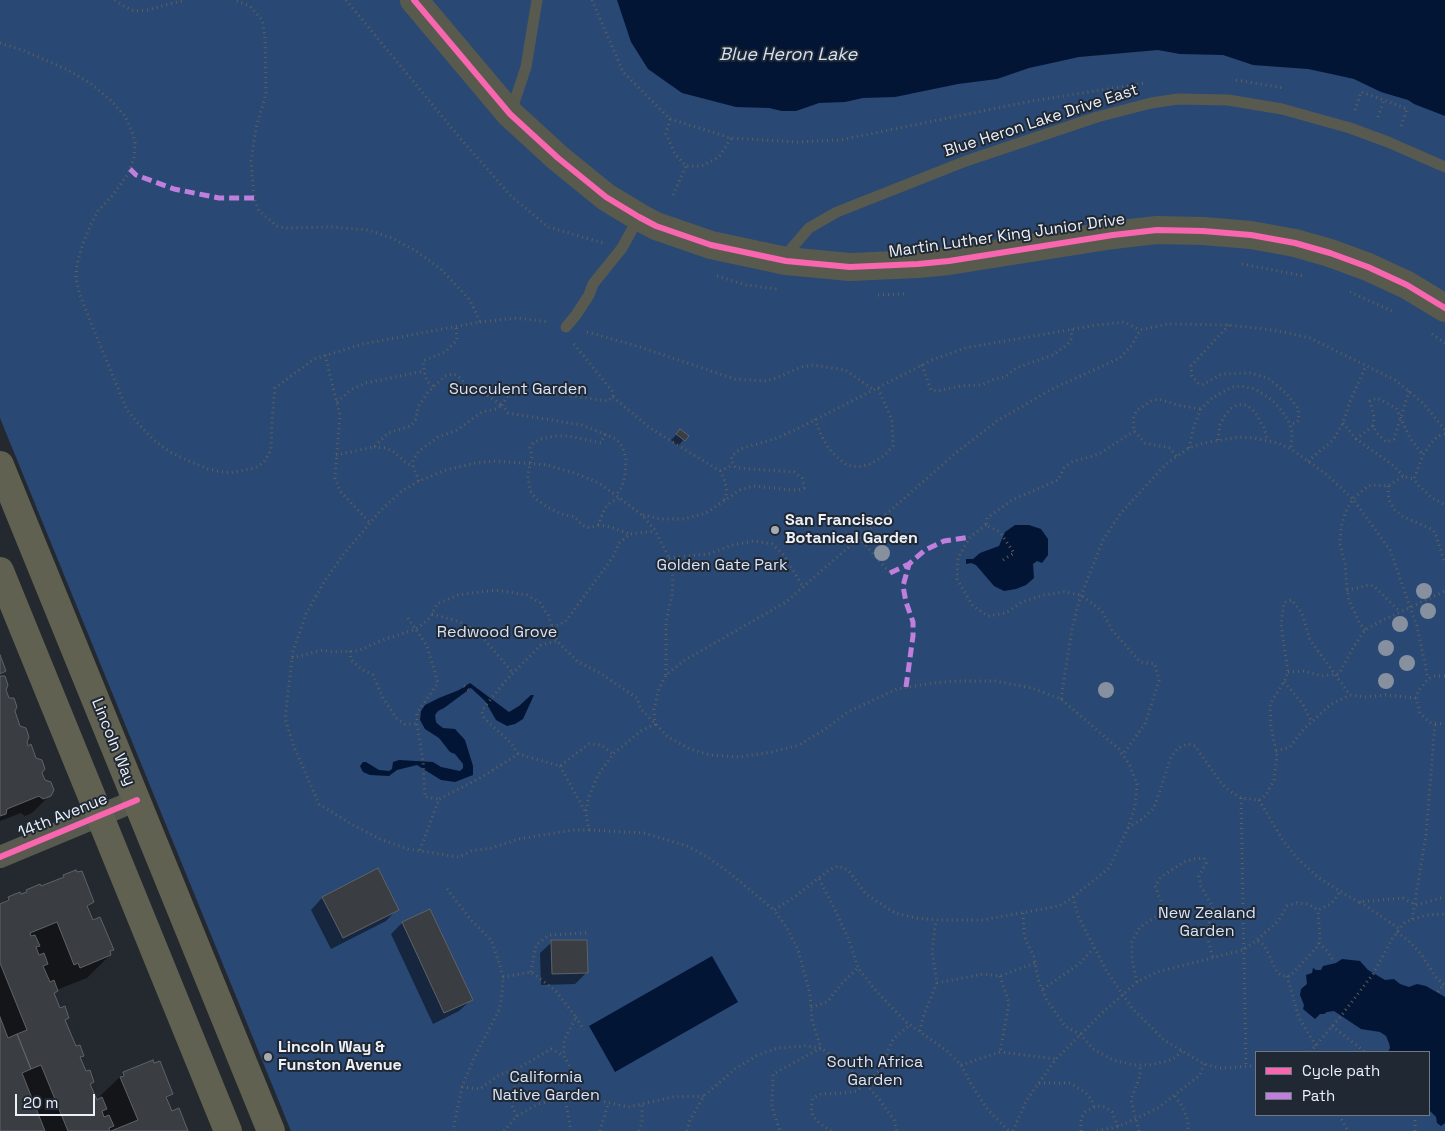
<!DOCTYPE html>
<style>
body{margin:0}
#map{position:relative;width:1445px;height:1131px;overflow:hidden;background:#24292f;font-family:"Space Grotesk",sans-serif}
canvas{display:block}
.legend{position:absolute;left:1255px;top:1051px;width:175px;height:65px;box-sizing:border-box;background:#202833;border:1px solid #727882;margin:0;padding:6px 9px;list-style:none;font-size:15px;color:#ecf1f9}
.legend li{display:flex;align-items:center;gap:10px;height:25px}
.legend b{width:25px;border:1px solid #727882}
.scale{position:absolute;left:15px;top:1094px;width:80px;height:22px;box-sizing:border-box;border:2px solid #ecf1f9;border-top:0;padding-left:6px;font-size:15px;line-height:18px;white-space:nowrap;color:#ecf1f9;-webkit-text-stroke:4px #202833;paint-order:stroke}
</style>
<div id="map">
<canvas width="1445" height="1131"></canvas>
<ul class="legend">
<li><b style="height:6px;background:#f766af"></b>Cycle path</li>
<li><b style="height:6px;background:#c07fdc"></b>Path</li>
</ul>
<div class="scale">20 m</div>
</div>
<script>
const ctx = document.querySelector('canvas').getContext('2d');
ctx.lineJoin = 'round';
function fillPath(path, color) { ctx.fillStyle = color; ctx.fill(path, 'evenodd'); }
const shape = rows => new Path2D(rows.map(r => 'M' + r).join(''));
function stroke(path, color, width, dash) { ctx.strokeStyle = color; ctx.lineWidth = width; ctx.lineCap = dash ? 'butt' : 'round'; ctx.setLineDash(dash || []); ctx.stroke(path); }
function label(font, color, halo, rows, align = 'center') {
  ctx.font = font + ' "Space Grotesk",sans-serif'; ctx.lineWidth = 4; ctx.setLineDash([]); ctx.textBaseline = 'middle'; ctx.strokeStyle = halo; ctx.fillStyle = color; for (const [text, x, y, turn = 0] of rows) {
    ctx.save(); ctx.translate(x, y); ctx.rotate((+turn || 0) * Math.PI / 180); ctx.textAlign = isNaN(turn) ? turn : align; if (halo) ctx.strokeText(text, 0, 0); ctx.fillText(text, 0, 0); ctx.restore();
  }
}
const green = shape([
 [0,0,1445,0,1445,1131,291,1131,0,418],
 [1256,1052,1429,1052,1429,1115,1256,1115]
]);
const water = shape([
 [617,0,1445,0,1445,116,1414,104,1408,100,1381,92,1354,79,1336,75,1308,69,1253,65,1223,55,1180,54,1158,50,1079,57,1029,68,997,79,958,84,895,97,863,98,845,102,819,103,796,111,782,111,769,108,736,107,682,93,648,69,631,42],
 [1015,525,1029,525,1041,529,1048,539,1048,555,1042,563,1037,561,1033,564,1034,578,1026,585,1016,589,1004,591,994,586,976,565,971,563,966,564,966,559,973,559,980,553,999,546,1005,532],
 [470,683,509,712,519,706,531,695,534,695,523,719,515,724,507,726,496,720,485,701,471,688,444,708,438,711,435,715,436,722,439,725,443,728,455,729,465,740,473,766,473,775,455,782,441,780,417,765,397,770,389,776,370,775,363,772,360,766,363,762,366,762,379,770,389,771,392,769,393,762,399,760,433,762,441,767,460,771,463,768,463,764,455,754,450,752,439,738,425,729,420,720,421,711,425,705,439,698,459,690],
 [712,956,738,1002,615,1072,589,1026],
 [1342,959,1360,961,1368,970,1385,980,1394,979,1400,984,1409,987,1417,984,1426,986,1445,997,1445,1123,1441,1126,1437,1123,1436,1117,1429,1110,1429,1052,1388,1052,1390,1048,1389,1043,1386,1036,1380,1032,1361,1029,1334,1011,1327,1012,1324,1014,1320,1014,1315,1019,1303,1009,1304,1005,1300,995,1301,989,1307,984,1306,975,1312,973,1313,968,1316,970,1321,970,1323,966,1336,963]
]);
const shadow = shape([
 [680,431,687,436,678,446,671,440],
 [0,659,5,671,0,676,4,677,4,689,26,742,50,795,32,813,25,816,21,813,0,821],
 [378,870,397,909,386,921,331,949,311,910,322,898],
 [75,872,93,902,86,909,92,922,112,949,109,953,110,955,87,978,56,990,53,994,59,1009,68,1018,64,1022,75,1048,83,1055,79,1059,85,1073,93,1081,90,1085,96,1101,101,1098,100,1096,123,1074,153,1062,172,1093,166,1099,171,1113,187,1131,0,1131,0,905,8,899,19,894,23,895,27,891,59,881,63,876],
 [402,923,471,1000,459,1011,433,1024,391,934],
 [552,942,587,972,575,984,541,985,540,953]
]);
const building = shape([
 [680,429,689,436,685,441,676,434,680,429],
 [0,655,6,671,0,674,0,655],
 [0,676,5,676,8,685,6,690,9,698,14,698,17,707,15,711,20,726,26,728,29,737,27,742,28,746,31,744,36,758,42,760,45,769,42,773,45,780,51,782,54,790,51,796,43,799,39,796,7,809,6,814,0,816,0,676],
 [378,868,399,910,343,938,322,897,378,868],
 [76,870,77,872,82,871,94,902,87,906,93,920,100,917,114,950,110,951,111,955,80,968,78,963,74,965,57,922,30,933,31,936,35,935,40,946,36,947,39,955,44,953,48,964,43,966,50,982,54,980,58,991,54,993,60,1008,65,1006,69,1018,65,1020,76,1046,80,1045,84,1056,80,1057,86,1071,90,1070,94,1082,90,1084,97,1100,102,1097,107,1109,102,1111,104,1117,109,1115,114,1126,109,1128,110,1131,68,1131,41,1065,31,1069,17,1034,27,1030,0,963,0,904,9,900,8,897,20,892,21,894,27,892,26,890,40,884,41,886,64,877,63,875,76,870],
 [430,909,473,1000,444,1013,402,922,430,909],
 [551,940,587,940,588,973,552,974,551,940],
 [0,1017,8,1038,17,1034,31,1069,22,1073,45,1131,0,1131,0,1017],
 [153,1060,154,1063,160,1061,173,1094,166,1097,172,1111,179,1108,188,1131,111,1131,138,1120,120,1077,124,1076,123,1072,153,1060]
]);
const path = shape([
 [115,0,122,5,134,11,147,10,185,0],
 [346,0,460,138,510,195,548,227,603,243],
 [592,0,623,72,670,119,731,138,797,142,840,140,1032,101,1145,83],
 [0,43,22,50,66,69,90,83,110,100,125,116,132,131,135,143,134,158,128,174,113,195,98,211,91,224,83,243,77,264,76,279,80,295,89,318,127,410,142,428,155,441,170,452,189,461,208,469,229,473,255,468,264,462,271,450,272,420,275,388,314,359,363,344,480,322,470,300,441,269,416,251,392,238,368,230,332,227,285,228,277,226,259,211,254,198,251,161,256,128,266,94,265,36,262,20,250,6,234,0],
 [1236,80,1284,88],
 [1355,110,1361,92,1384,100,1407,109,1401,126],
 [1378,117,1384,100],
 [670,119,666,134,675,154,686,166,702,166,719,157,731,138],
 [673,195,686,166],
 [1242,264,1304,276],
 [717,276,746,285,777,289],
 [1350,292,1392,311],
 [878,295,904,294],
 [480,322,517,318,549,322],
 [1229,325,1191,366,1192,376,1198,383,1202,385,1222,374,1250,373,1268,378,1286,393,1298,408,1299,420,1296,423,1290,424],
 [587,332,640,347,735,379,766,381,776,378,801,367,813,365,845,370,874,390],
 [1432,334,1445,343],
 [574,344,613,392,613,397,608,401,527,390,507,397,502,405,508,413,582,425,616,439,622,446,626,458,625,475,622,487,616,495],
 [325,355,340,415,335,478,340,491,370,523],
 [922,365,931,390,937,391,960,386,982,385,994,379,1005,377,1016,368,1053,355,1068,344,1071,339,1072,329],
 [433,386,427,381,424,371,423,361,445,352,457,340,456,327],
 [613,397,650,428,720,471,724,478,727,492,724,501],
 [337,402,352,389,366,383,424,371],
 [815,419,821,435,829,449,839,459,847,465,858,467,870,464,884,456,893,446,892,420,878,388],
 [1343,423,1356,439,1394,466,1403,476],
 [1373,426,1374,417,1370,401,1377,398,1396,408,1410,438,1423,455],
 [605,434,601,443,569,436,555,436,541,439,533,443,530,448,532,457,530,463,528,477,530,490,536,499,547,507,561,514,575,517,582,525,590,528,598,525,605,508,611,502,620,498],
 [1445,434,1438,436,1431,443,1423,455,1414,479,1419,486,1431,497,1445,505],
 [1356,439,1373,426,1378,434,1386,442,1394,439,1409,391],
 [1218,440,1220,425,1224,417,1230,409,1237,405,1243,404,1248,406,1255,412,1265,430,1267,441],
 [374,447,386,448,394,452,406,463,413,466,419,481],
 [1189,448,1194,426,1201,409,1212,398,1232,387,1240,386,1255,389,1263,394,1272,400,1282,411,1290,424,1292,432,1291,449],
 [336,455,374,447,388,433,411,426,416,419,418,407,428,392,445,376,454,374,459,377,472,391,485,394,502,405,496,409,482,412,457,430,438,437,419,451,413,460,413,466],
 [1176,456,1170,448,1145,443,1134,431,1133,419,1136,411,1151,401,1159,399,1177,405,1201,409],
 [1308,461,1333,440,1343,423,1351,399,1366,366],
 [720,471,733,465],
 [1388,486,1389,500,1395,510,1402,516,1433,530,1436,535,1445,564],
 [643,515,661,519,684,519,706,513,740,490,754,486,792,490,798,490,804,488,804,484,802,478,794,472,736,468,731,461,732,456,740,449,777,438,801,427,932,360,965,348,1097,325,1124,322,1140,330],
 [598,525,610,527,630,534],
 [986,525,970,537,958,558,957,579,973,606,988,616,1006,613,1022,602,1044,595,1064,592,1081,595,1102,611,1112,630,1140,662,1155,664,1159,681,1145,724,1123,754],
 [859,538,890,573],
 [669,558,708,554,733,545,753,541,772,544,784,555,803,587],
 [1003,560,1014,553,1000,532,986,525,987,518,1012,500,1058,480,1064,468,1072,462,1099,454,1134,431],
 [1347,590,1370,585,1374,586,1400,612],
 [432,614,460,622,477,631,513,673],
 [408,618,427,646,438,683,417,713,417,724,423,761,425,797,439,799],
 [552,627,565,622,613,557,619,543,630,534,655,531],
 [1365,630,1359,622,1349,600,1347,590,1345,564,1340,544,1341,527,1346,511,1353,499,1368,486,1374,485,1388,486,1403,476,1414,479],
 [350,651,351,660,360,668,373,675,383,698,397,719,405,724,417,724],
 [292,658,323,650,332,652,358,651,380,641,416,629,430,618,437,604,458,595,495,590,527,595,540,603,548,615,557,641,578,662,600,673,637,698,641,709,668,737,690,749,710,755,739,757,772,752,799,745,824,730,848,712,897,689,932,683,959,681,995,681,1032,688,1061,699,1119,749,1130,766,1137,784,1135,807,1128,828,1109,868,1073,897,1059,906,982,920,936,920,916,918,895,913,866,894,848,870,838,866,829,870,793,898,774,910,787,928,798,950,810,994,812,1020,821,1048,773,1074,772,1107,780,1131],
 [1288,672,1304,671,1322,676,1339,674,1353,648,1365,630,1381,621,1445,591],
 [666,675,666,622,672,595,673,576,669,558,655,530,642,515,599,483,577,474,547,465,496,461,476,463,446,470,419,481,402,491,381,510,343,555,324,582,306,614,293,651,285,718,294,747,319,804,353,825,380,839,408,849,459,857,471,851,491,848,519,839,573,830,589,830,586,813,588,799,598,775,613,754,641,731,655,724,654,709,659,689,666,675,685,660,786,602,957,452,997,421,1052,389,1120,358,1132,345,1140,330,1168,324,1229,325,1273,330,1310,338,1395,380,1423,403,1445,430],
 [1445,676,1434,676,1428,679,1418,691,1416,698,1420,713,1425,718,1431,723,1445,724],
 [1284,682,1302,703,1312,722],
 [464,686,469,690],
 [1061,699,1072,629,1079,601,1103,540,1120,514,1166,464,1189,448,1204,443,1238,437,1254,438,1278,443,1291,449,1326,474,1353,499,1390,550,1417,626,1428,679],
 [1276,751,1290,747,1303,730,1330,705,1350,695],
 [518,754,511,743,485,719,482,714,483,709,507,679,541,645,557,641],
 [560,766,586,813],
 [1241,798,1246,1067],
 [1259,800,1284,842,1297,858,1319,878,1348,896,1359,902,1403,898,1416,905,1445,897],
 [1128,828,1142,819,1154,808,1171,757,1178,748,1188,744,1195,746,1222,784,1230,791,1241,798,1259,800,1266,795,1274,780,1277,756,1271,727,1270,704,1284,682,1288,672,1281,624,1284,603,1287,601,1292,600,1302,613,1310,640,1350,695,1366,697,1385,695,1416,698],
 [589,830,644,833,687,846,709,858,731,874,774,910],
 [420,850,439,799,482,777,518,754,560,766,589,744,601,745,613,754],
 [819,879,835,910,849,940,858,968,877,992,906,1022,947,1051,961,1065,974,1089,988,1110,1009,1131],
 [447,889,471,920,491,940,499,962,503,977,502,993,500,1008,474,1058,462,1087,454,1126,454,1131],
 [1073,897,1078,916,1106,970,1132,1008,1164,1040,1204,1064,1220,1068,1256,1066],
 [1360,902,1400,929],
 [1023,913,1024,932,1026,941,1034,957,1038,979,1046,999,1065,1026,1081,1035,1093,1049,1113,1060,1134,1065,1149,1065,1168,1061,1176,1057,1182,1051],
 [1412,919,1426,835,1435,724],
 [1397,932,1410,942,1421,954,1436,977,1445,986],
 [1258,941,1264,945,1277,972,1282,976,1290,976,1318,946,1320,939,1318,910],
 [1319,943,1328,952,1333,960],
 [531,972,536,945,549,935,587,933],
 [1000,976,1009,1003,1000,1052],
 [1287,976,1299,1018,1316,1046],
 [503,977,531,972,555,990,576,1017,564,1041,564,1056],
 [1137,982,1132,959,1132,942,1140,927,1160,914,1162,910,1162,904,1155,886,1161,877,1184,862,1193,859,1204,858,1206,863,1199,876,1201,886,1212,906,1213,914,1207,927,1207,936,1213,958],
 [937,983,983,974,1000,976,1035,963],
 [1043,989,1079,964,1094,948],
 [1438,992,1443,985],
 [811,1007,827,1002,843,982,858,968],
 [576,1017,584,1030],
 [1332,1026,1365,1052],
 [920,1031,924,1014,937,983,932,952,936,920],
 [1310,1052,1341,1016,1373,974,1392,939,1405,922,1426,915,1445,914],
 [961,1065,1000,1052,1056,1059],
 [1039,1083,1070,1083,1085,1092,1091,1099,1094,1107],
 [462,1087,480,1089,499,1075,517,1069,551,1049,564,1056,575,1077,579,1096],
 [1175,1096,1182,1106,1188,1121,1188,1131],
 [565,1098,579,1096,628,1107,673,1097,704,1096],
 [1339,1115,1348,1131],
 [517,1116,512,1106,517,1069],
 [504,1131,517,1116,538,1104,565,1098,571,1131],
 [600,1131,608,1104],
 [639,1131,642,1123,642,1105],
 [687,1131,690,1120,704,1096,735,1069,756,1056,777,1048,805,1046,821,1048,842,1063,862,1080,879,1099,894,1120,897,1131],
 [831,1131,819,1123,813,1116,811,1107,813,1098,821,1094,843,1093,857,1091,880,1070,893,1039,910,1025],
 [1013,1131,1026,1101,1056,1059,1102,1013,1137,982,1157,972,1243,950,1257,940,1279,920,1287,906,1297,903,1308,904,1318,910,1331,904,1340,892],
 [1081,1131,1081,1118,1085,1112,1097,1106,1105,1107,1112,1112,1118,1127],
 [1097,1131,1120,1126,1158,1108,1200,1075,1204,1064],
 [1139,1131,1131,1100,1140,1076,1140,1065],
 [1415,1131,1415,1115]
]);
const lane = shape([
 [511,112,526,67,537,0],
 [786,261,791,249,809,228,837,212,966,161,1097,117,1151,103,1178,99,1228,100,1282,109,1350,128,1388,142,1445,167],
 [566,327,576,315,589,295,593,284,622,248,639,217]
]);
const street = shape([
 [0,857,137,800]
]);
const secondary = shape([
 [414,0,510,114,558,158,606,197,639,217,656,226,711,245,786,261,850,267,918,264,949,261,1113,235,1157,230,1203,231,1251,235,1295,243,1330,253,1368,267,1407,285,1445,308]
]);
const primary = shape([
 [0,465,271,1131],
 [0,571,228,1131]
]);
const quiet = shape([
 [130,169,136,175,174,189,219,198,254,198],
 [890,573,909,564],
 [906,687,913,636,913,622,906,602,903,586,909,564,925,550,944,541,970,537]
]);
const cycleway = shape([
 [414,0,510,114,558,158,606,197,639,217,656,226,711,245,786,261,850,267,918,264,949,261,1113,235,1157,230,1203,231,1251,235,1295,243,1330,253,1368,267,1407,285,1445,308],
 [0,857,137,800]
]);
const trees = [
 [882,553],
 [1424,591],
 [1428,611],
 [1400,624],
 [1386,648],
 [1407,663],
 [1386,681],
 [1106,690]
];
const markers = [
 [775,530,5,"#a6abb2"],
 [268,1057,5,"#a6abb2"]
];
const streetNames = [
 ["Blue Heron Lake Drive East",1041,121,-18],
 ["Martin Luther King Junior Drive",1007,236,-8],
 ["Lincoln Way",113,742,68],
 ["14th Avenue",63,816,-22]
];
const parkNames = [
 ["Succulent Garden",518,390],
 ["Golden Gate Park",722,566],
 ["Redwood Grove",497,633],
 ["New Zealand",1207,914],
 ["Garden",1207,932],
 ["South Africa",875,1063],
 ["Garden",875,1081],
 ["California",546,1078],
 ["Native Garden",546,1096]
];
const poiNames = [
 ["San Francisco",785,521],
 ["Botanical Garden",785,539],
 ["Lincoln Way &",278,1048],
 ["Funston Avenue",278,1066]
];
const waterNames = [
 ["Blue Heron Lake",788,55]
];
fillPath(green, '#294874');
fillPath(water, '#031535');
fillPath(shadow, '#0007');
fillPath(building, '#3a3e43');
stroke(building, '#5e6368', 1);
stroke(path, '#5f605c', 3, [1, 4]);
stroke(lane, '#585a50', 11);
stroke(street, '#585a50', 22);
stroke(secondary, '#595a4e', 28);
stroke(primary, '#606151', 28);
stroke(quiet, '#c07fdc', 5, [10, 5]);
stroke(cycleway, '#f766af', 6);
ctx.fillStyle = '#86909e';
for (const [x, y] of trees) { ctx.beginPath(); ctx.arc(x, y, 8, 0, 2 * Math.PI); ctx.fill(); }
for (const [x, y, r, color] of markers) { const dot = new Path2D(); dot.arc(x, y, r, 0, 2 * Math.PI); ctx.fillStyle = color; ctx.fill(dot); stroke(dot, '#202833', 2); }
label('16px', '#ecf1f9', '#202833', streetNames);
label('16px', '#d7e4f9', '#202833', parkNames);
label('bold 16px', '#ecf1f9', '#202833', poiNames, 'left');
label('italic 18px', '#d2e0f4', '#202833', waterNames);
</script>
